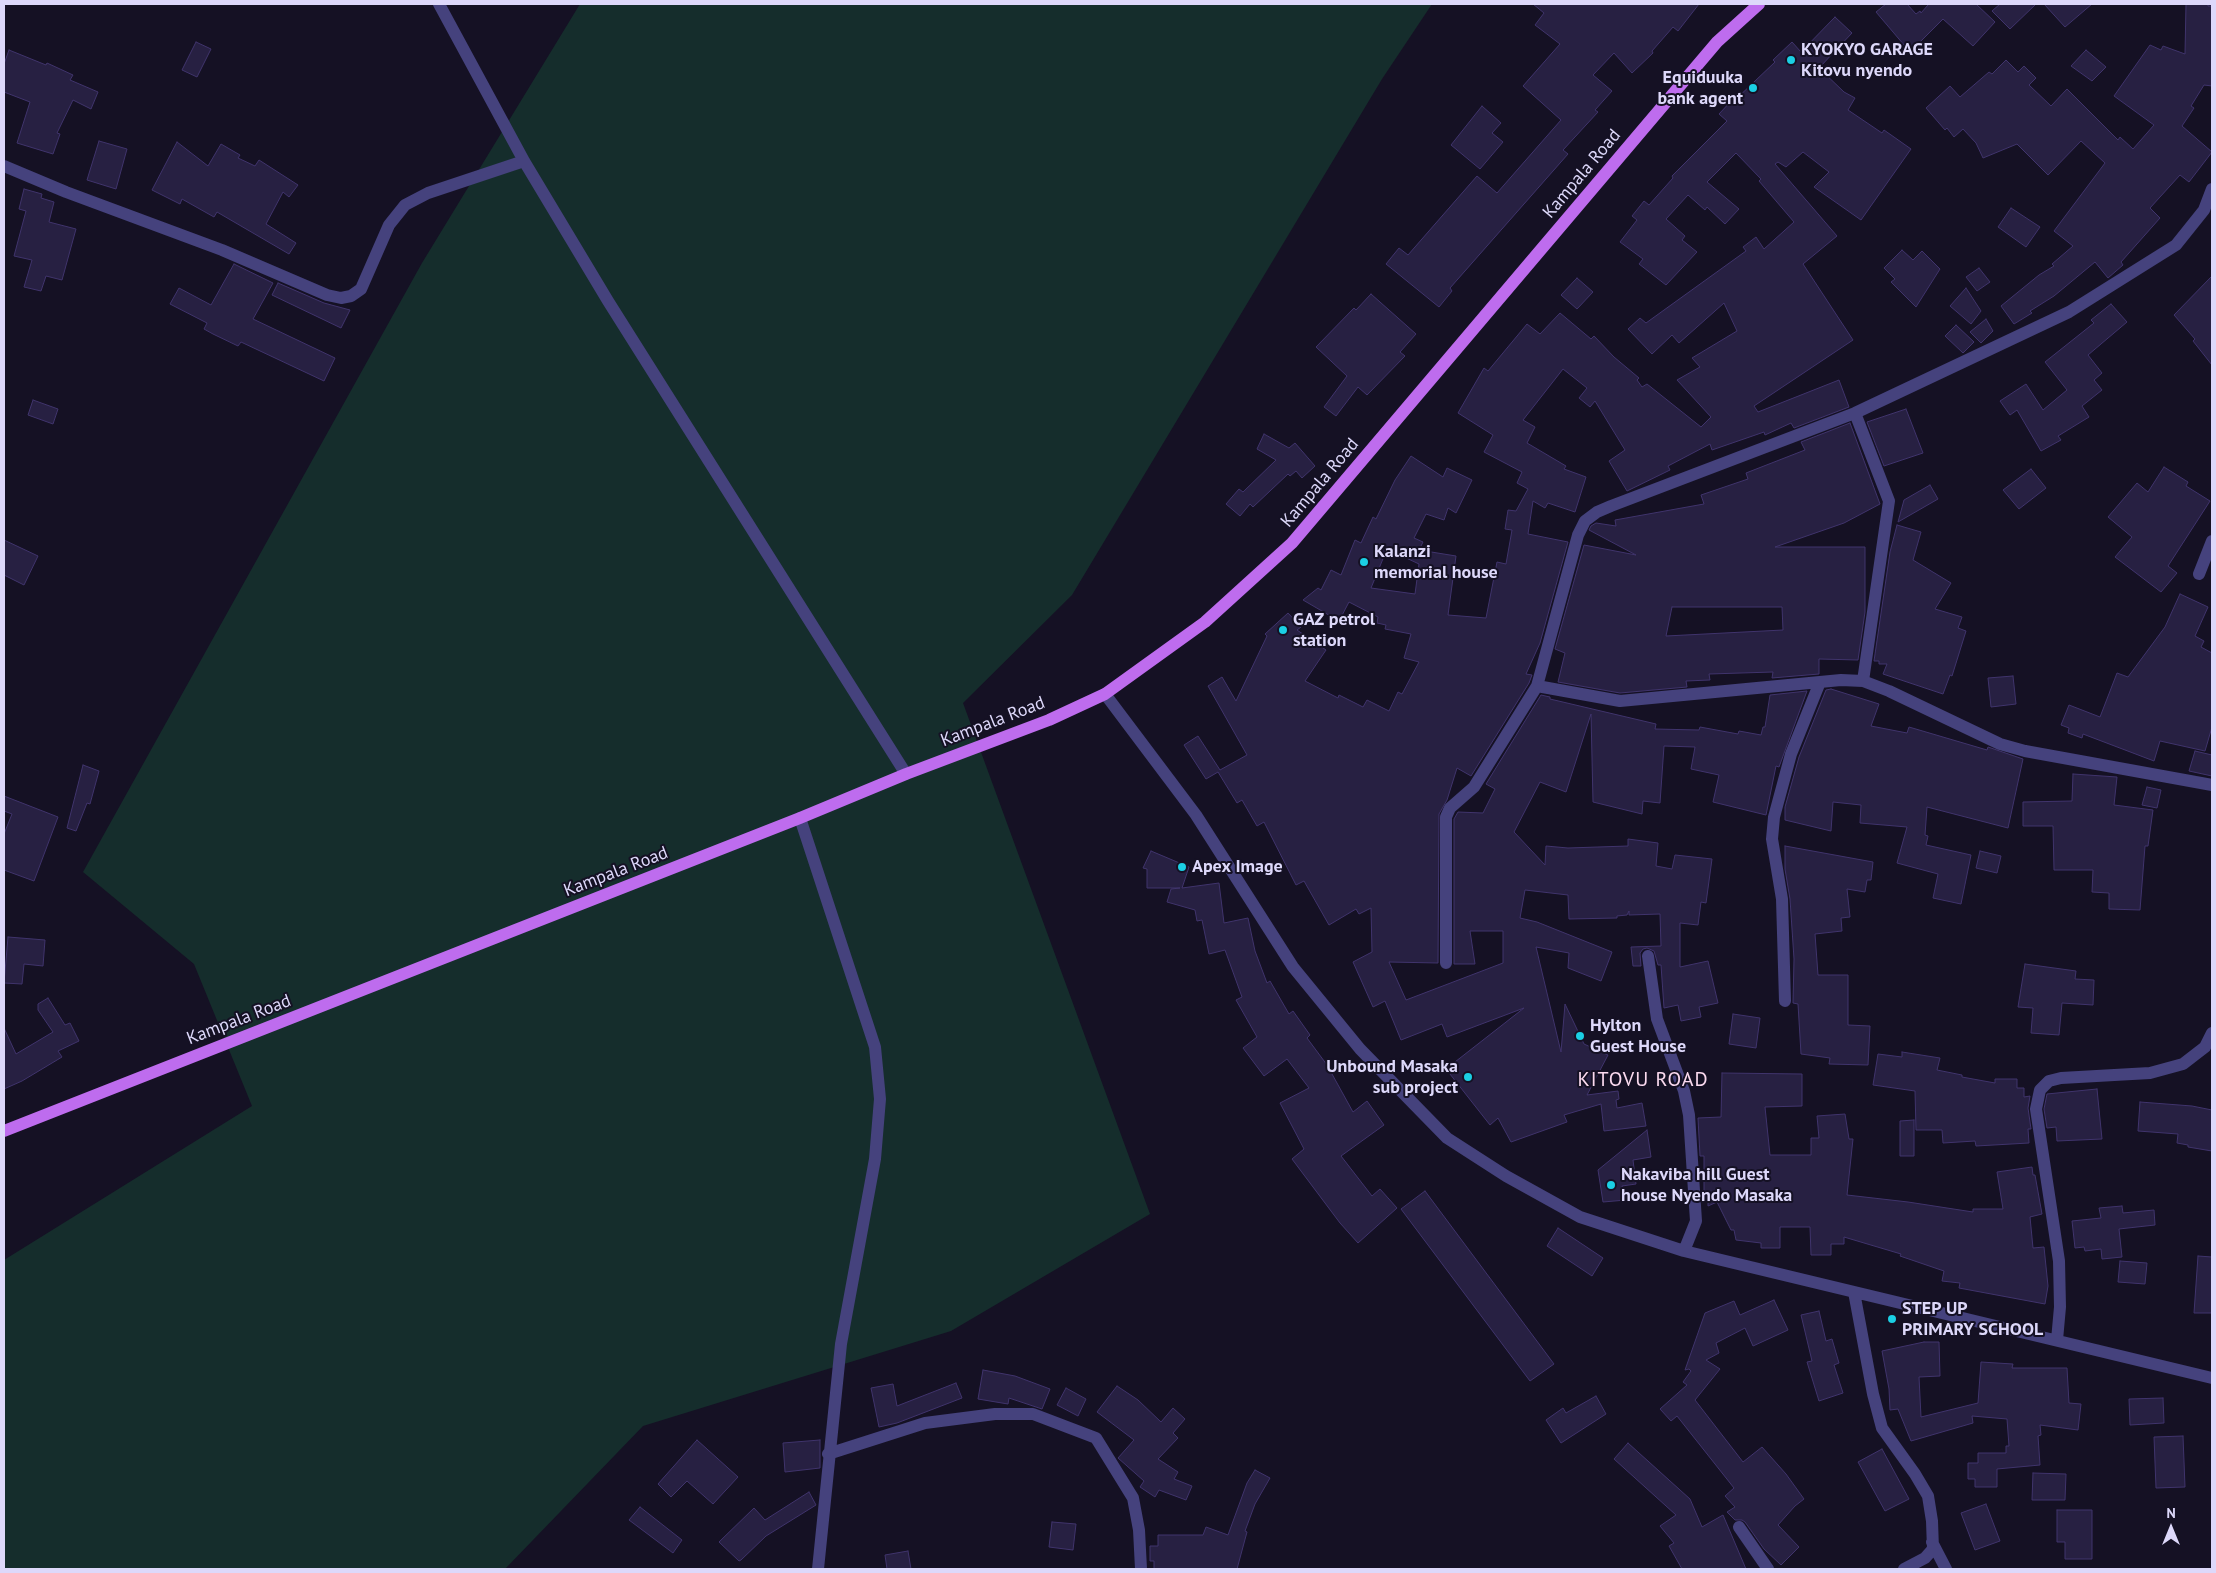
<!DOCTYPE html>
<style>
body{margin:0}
#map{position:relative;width:2216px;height:1573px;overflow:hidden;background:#151124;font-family:"PT Sans",sans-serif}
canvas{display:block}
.frame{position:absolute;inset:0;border:5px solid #ddd8fa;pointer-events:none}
.north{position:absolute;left:2146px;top:1503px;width:50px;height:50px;-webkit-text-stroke:4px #151124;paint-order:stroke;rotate:0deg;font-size:14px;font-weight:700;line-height:20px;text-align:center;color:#ddd8fa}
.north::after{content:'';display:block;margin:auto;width:18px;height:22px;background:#ddd8fa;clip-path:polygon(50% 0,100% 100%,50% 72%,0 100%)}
</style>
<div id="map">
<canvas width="2216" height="1573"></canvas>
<div class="frame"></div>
<div class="north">N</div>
</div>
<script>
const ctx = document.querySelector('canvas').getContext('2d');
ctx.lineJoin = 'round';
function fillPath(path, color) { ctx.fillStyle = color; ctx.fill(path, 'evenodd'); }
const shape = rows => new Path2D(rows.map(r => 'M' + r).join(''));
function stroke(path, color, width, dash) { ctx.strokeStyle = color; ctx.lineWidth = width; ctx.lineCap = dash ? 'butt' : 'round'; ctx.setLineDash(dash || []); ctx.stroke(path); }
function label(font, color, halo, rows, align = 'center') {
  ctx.font = font + ' "PT Sans",sans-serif'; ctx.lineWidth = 4; ctx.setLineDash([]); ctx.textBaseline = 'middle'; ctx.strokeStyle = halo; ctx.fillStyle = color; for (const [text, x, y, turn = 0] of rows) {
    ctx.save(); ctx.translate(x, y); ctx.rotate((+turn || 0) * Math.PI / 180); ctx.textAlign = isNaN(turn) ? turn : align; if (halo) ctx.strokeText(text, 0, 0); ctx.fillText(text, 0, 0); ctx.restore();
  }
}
const green = shape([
 [580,4,1432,4,1382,79,1072,595,963,703,1150,1214,951,1331,643,1426,505,1569,4,1569,4,1260,252,1106,194,964,83,872,422,263]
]);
const building = shape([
 [1533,4,1699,4,1678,31,1673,27,1652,51,1653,53,1632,73,1614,53,1593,75,1612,91,1595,110,1598,112,1563,150,1568,154,1450,288,1452,291,1439,307,1386,264,1399,248,1408,255,1477,176,1497,193,1561,120,1523,86,1560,44,1535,25,1544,13,1533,4],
 [1886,4,1907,4,1916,14,1920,11,1921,13,1928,5,1927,4,1976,4,1995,22,1973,46,1943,19,1910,52,1876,12,1886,4],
 [2000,4,2036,4,2010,29,1992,11,2000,4],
 [2044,4,2092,4,2065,27,2044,4],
 [2186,4,2208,4,2208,6,2212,6,2212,86,2204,85,2191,106,2194,108,2182,126,2212,152,2189,182,2180,175,2150,208,2160,218,2121,262,2123,265,2108,278,2095,262,2054,296,2030,311,2032,313,2014,324,2001,306,2039,275,2054,266,2052,264,2073,246,2054,231,2105,163,2081,141,2048,175,2017,144,1983,158,1976,143,1963,129,1954,137,1947,128,1945,130,1926,108,1950,86,1960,97,1989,72,1992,74,2006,60,2018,72,2024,66,2036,78,2029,85,2051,106,2067,89,2118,140,2120,137,2133,149,2154,125,2114,96,2150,45,2161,50,2163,46,2185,54,2186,4],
 [1835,17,1852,33,1819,68,1844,92,1855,98,1848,110,1882,133,1884,130,1911,149,1861,220,1814,187,1829,172,1803,152,1786,167,1778,162,1775,164,1837,236,1803,264,1853,340,1754,406,1758,412,1839,380,1849,407,1794,428,1791,423,1765,435,1764,432,1712,450,1710,444,1668,466,1670,470,1627,491,1609,461,1625,450,1595,401,1590,407,1579,398,1587,388,1563,369,1523,420,1535,427,1527,443,1566,466,1564,469,1586,477,1575,512,1548,503,1545,508,1533,501,1528,534,1568,542,1540,643,1526,674,1532,675,1529,683,1471,776,1457,768,1447,800,1439,814,1438,963,1389,962,1406,1000,1503,963,1503,931,1470,931,1475,964,1454,964,1454,819,1458,812,1483,813,1495,789,1486,784,1541,695,1550,697,1550,699,1656,724,1655,729,1699,730,1700,727,1738,734,1739,731,1761,735,1763,727,1765,727,1770,695,1807,691,1779,767,1776,766,1766,815,1713,802,1719,775,1691,769,1695,747,1664,746,1660,803,1643,801,1642,814,1593,802,1591,714,1566,792,1540,782,1514,832,1545,865,1546,846,1568,848,1628,846,1628,839,1658,843,1656,866,1672,869,1675,855,1712,859,1706,903,1701,902,1698,925,1680,923,1680,967,1708,961,1718,1003,1699,1007,1701,1017,1681,1021,1678,1005,1664,1008,1661,965,1658,965,1654,951,1647,948,1643,949,1640,953,1641,966,1633,966,1631,947,1661,946,1660,914,1629,915,1629,911,1627,915,1617,916,1617,918,1569,919,1568,895,1525,890,1520,918,1537,922,1612,952,1601,981,1568,968,1569,953,1536,947,1561,1052,1565,1004,1584,1044,1608,1055,1587,1095,1618,1091,1619,1099,1616,1100,1617,1108,1642,1103,1646,1126,1604,1131,1601,1104,1564,1115,1567,1122,1511,1142,1498,1118,1490,1125,1446,1069,1524,1008,1447,1037,1442,1024,1401,1040,1385,1001,1373,1007,1353,962,1372,952,1371,908,1359,914,1356,909,1329,925,1304,881,1296,885,1264,822,1257,826,1242,800,1237,803,1218,772,1206,779,1184,745,1198,736,1220,770,1247,755,1208,686,1222,677,1236,701,1267,636,1265,634,1288,613,1301,627,1297,630,1326,650,1305,681,1338,698,1339,695,1363,707,1367,700,1389,711,1398,692,1402,694,1419,662,1404,658,1411,634,1385,629,1386,625,1377,623,1378,617,1349,602,1339,621,1303,600,1318,588,1321,590,1331,570,1341,575,1355,540,1361,543,1373,517,1376,519,1395,480,1411,456,1443,477,1447,468,1472,480,1456,513,1448,508,1444,520,1426,514,1414,538,1423,542,1419,550,1456,556,1448,615,1486,618,1497,562,1506,564,1512,530,1505,529,1508,510,1516,511,1528,489,1517,483,1522,472,1484,452,1493,435,1458,413,1484,368,1488,371,1527,324,1540,334,1560,313,1591,339,1594,336,1614,357,1639,378,1637,380,1642,387,1647,384,1701,427,1711,417,1677,380,1700,367,1692,358,1737,331,1724,303,1679,343,1672,335,1652,354,1628,329,1640,318,1646,323,1746,251,1743,247,1756,237,1764,249,1794,222,1759,181,1761,179,1736,153,1707,182,1739,209,1725,224,1707,207,1705,210,1688,195,1666,219,1685,236,1682,240,1697,252,1666,285,1639,264,1643,259,1620,242,1637,220,1632,216,1644,201,1649,205,1673,178,1672,176,1727,121,1719,114,1733,99,1734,101,1775,62,1773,60,1792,42,1801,52,1835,17],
 [1387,549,1419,564,1415,594,1371,588,1387,549],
 [196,42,211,49,197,77,182,70,196,42],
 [9,50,46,65,47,63,73,75,70,80,98,92,91,109,73,100,57,133,60,134,53,154,17,143,30,102,4,92,4,64,9,50],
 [2086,50,2106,67,2092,81,2071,66,2086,50],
 [1482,106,1501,123,1492,133,1503,142,1480,169,1451,145,1482,106],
 [99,141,127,149,116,189,87,180,99,141],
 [177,142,208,166,221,144,240,155,238,158,255,166,259,160,298,185,289,197,283,192,266,224,296,243,289,254,217,212,214,217,182,199,180,204,152,190,177,142],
 [24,189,42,194,41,198,54,202,49,222,76,229,62,280,46,276,41,291,24,287,32,260,14,256,26,211,19,209,24,189],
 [2011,208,2040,227,2026,247,1998,227,2011,208],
 [1902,250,1913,260,1922,251,1940,269,1916,307,1891,282,1895,279,1884,268,1902,250],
 [234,264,273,283,253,319,335,358,324,381,241,342,238,346,213,334,204,329,207,323,170,304,179,288,211,305,234,264],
 [1979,268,1990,282,1977,291,1966,277,1979,268],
 [2212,276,2212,365,2193,341,2195,339,2174,315,2212,276],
 [1577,278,1593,292,1577,309,1561,295,1577,278],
 [278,283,324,303,350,310,341,328,272,295,278,283],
 [1966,288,1981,311,1971,324,1950,306,1966,288],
 [1371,294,1416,334,1400,352,1405,356,1367,395,1358,387,1336,416,1324,407,1347,376,1316,347,1354,308,1356,310,1371,294],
 [2111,304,2127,322,2088,355,2102,373,2094,380,2102,390,2082,406,2089,417,2058,436,2061,440,2041,451,2017,410,2010,415,2000,401,2026,384,2043,410,2067,390,2045,362,2094,323,2091,320,2111,304],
 [1986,319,1993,331,1981,343,1970,332,1986,319],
 [1956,325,1974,342,1963,353,1945,336,1956,325],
 [33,400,58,409,53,424,28,415,33,400],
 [1906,409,1923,453,1884,466,1867,422,1906,409],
 [1850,423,1880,504,1844,523,1775,547,1865,547,1865,612,1858,660,1819,659,1819,674,1772,678,1773,672,1709,674,1710,680,1686,681,1687,687,1620,693,1558,682,1565,653,1555,649,1584,545,1636,555,1589,530,1591,526,1596,523,1616,526,1615,520,1704,504,1701,495,1748,479,1746,473,1805,450,1801,442,1850,423],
 [1672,607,1782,607,1783,630,1666,636,1672,607],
 [1264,434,1289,448,1295,443,1315,466,1302,478,1296,471,1290,476,1288,474,1253,507,1250,504,1240,516,1226,504,1239,489,1243,492,1276,460,1257,449,1264,434],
 [2164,467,2188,482,2186,486,2210,501,2168,566,2177,573,2161,592,2115,557,2132,537,2108,517,2137,483,2148,492,2164,467],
 [2031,469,2046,488,2019,509,2003,490,2031,469],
 [1930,485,1938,499,1898,522,1904,500,1930,485],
 [1897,525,1921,532,1913,560,1951,583,1935,609,1962,617,1958,628,1966,631,1952,676,1950,675,1943,694,1883,674,1887,664,1879,664,1879,661,1874,661,1890,552,1897,525],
 [4,540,38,556,24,585,4,575,4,540],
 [2180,594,2208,607,2195,636,2204,641,2201,647,2212,653,2212,727,2205,751,2160,741,2154,761,2083,734,2082,738,2068,733,2069,728,2061,725,2069,705,2100,717,2117,673,2128,677,2165,627,2180,594],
 [2013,676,2016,704,1991,707,1988,678,2013,676],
 [1831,689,1879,704,1871,726,1907,733,1909,727,1987,750,1988,747,2023,759,2008,828,1927,807,1925,835,1928,836,1926,845,1971,855,1961,904,1933,898,1938,874,1897,863,1907,827,1860,823,1861,805,1833,802,1831,831,1785,820,1785,807,1799,757,1826,690,1831,689],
 [2195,751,2212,755,2212,776,2189,771,2195,751],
 [83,765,99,771,90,804,87,803,76,831,67,828,83,765],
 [2073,774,2117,777,2114,805,2153,810,2148,846,2145,846,2140,910,2109,909,2109,893,2092,892,2093,870,2054,870,2053,826,2023,826,2023,802,2072,801,2073,774],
 [2147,787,2161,790,2157,808,2142,805,2147,787],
 [4,796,58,817,34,881,4,870,4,834,12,814,4,811,4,796],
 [1785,846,1873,862,1871,880,1867,880,1865,892,1847,889,1850,917,1841,918,1842,931,1815,934,1818,975,1848,975,1848,1025,1870,1026,1868,1065,1829,1064,1830,1058,1801,1054,1798,1004,1793,1003,1794,959,1790,899,1785,869,1785,846],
 [1151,851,1189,867,1182,888,1219,883,1224,923,1248,918,1255,951,1267,983,1270,981,1289,1014,1293,1011,1310,1035,1307,1038,1333,1073,1332,1074,1353,1112,1367,1101,1384,1125,1341,1156,1372,1196,1380,1189,1397,1208,1358,1243,1340,1223,1292,1159,1304,1149,1280,1103,1309,1088,1287,1059,1264,1076,1243,1048,1257,1037,1236,1000,1242,997,1225,950,1209,954,1202,920,1197,921,1195,910,1167,902,1171,889,1180,888,1147,888,1147,869,1143,868,1151,851],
 [1980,851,2001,856,1997,873,1976,868,1980,851],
 [8,937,45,940,43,966,24,964,22,984,4,983,8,937],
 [2025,964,2076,971,2075,979,2094,980,2093,1005,2062,1003,2059,1035,2031,1033,2033,1008,2018,1007,2025,964],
 [48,998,65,1025,70,1023,79,1041,58,1051,62,1057,22,1081,4,1089,4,1028,16,1054,53,1032,38,1010,38,1004,48,998],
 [1733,1014,1760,1018,1756,1048,1729,1044,1733,1014],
 [1902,1052,1940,1058,1937,1070,1962,1075,1962,1077,1995,1083,1995,1079,2017,1079,2017,1088,2024,1088,2024,1097,2030,1096,2028,1108,2031,1129,2028,1129,2029,1143,1976,1146,1975,1141,1943,1143,1942,1130,1916,1130,1915,1091,1873,1085,1878,1054,1902,1057,1902,1052],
 [1722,1073,1802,1074,1802,1106,1765,1107,1770,1155,1811,1155,1811,1138,1819,1138,1817,1116,1845,1114,1849,1139,1853,1139,1847,1195,1908,1202,1973,1212,1973,1209,2003,1209,1997,1172,2032,1167,2033,1175,2035,1175,2042,1214,2030,1217,2033,1248,2044,1247,2048,1286,2045,1304,1959,1288,1960,1283,1942,1281,1944,1271,1900,1256,1901,1254,1844,1237,1844,1244,1831,1244,1831,1255,1811,1255,1810,1227,1780,1227,1780,1248,1761,1248,1761,1243,1736,1240,1734,1230,1731,1230,1717,1202,1708,1206,1708,1191,1704,1191,1704,1156,1700,1156,1698,1118,1721,1117,1722,1073],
 [2097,1089,2102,1139,2057,1141,2056,1127,2047,1128,2044,1109,2047,1094,2097,1089],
 [2140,1102,2192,1106,2212,1110,2212,1151,2188,1147,2188,1145,2177,1143,2178,1134,2138,1131,2140,1102],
 [1914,1120,1914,1156,1900,1156,1900,1121,1914,1120],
 [1647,1130,1651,1157,1633,1160,1636,1184,1622,1186,1626,1200,1603,1202,1598,1170,1647,1130],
 [1425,1191,1554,1364,1530,1381,1401,1209,1425,1191],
 [2122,1206,2123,1213,2154,1210,2155,1225,2119,1229,2122,1257,2102,1259,2101,1249,2085,1251,2084,1247,2075,1248,2072,1221,2101,1218,2099,1208,2122,1206],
 [1558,1228,1603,1258,1592,1276,1547,1246,1558,1228],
 [2198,1256,2212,1257,2212,1313,2194,1313,2198,1256],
 [2120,1261,2147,1263,2145,1284,2118,1282,2120,1261],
 [1774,1300,1788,1330,1753,1346,1745,1328,1716,1343,1719,1353,1706,1360,1720,1369,1695,1400,1743,1462,1762,1447,1786,1474,1804,1499,1795,1506,1778,1525,1799,1547,1781,1565,1764,1549,1745,1522,1742,1520,1735,1520,1727,1512,1735,1507,1725,1496,1734,1488,1677,1416,1671,1421,1660,1409,1687,1385,1683,1382,1691,1371,1689,1369,1685,1370,1705,1313,1734,1301,1740,1315,1774,1300],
 [1819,1311,1826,1341,1832,1339,1839,1363,1834,1365,1843,1393,1819,1401,1807,1362,1812,1361,1801,1315,1819,1311],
 [1924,1342,1939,1342,1940,1376,1919,1377,1921,1417,1978,1403,1981,1362,2013,1364,2012,1368,2067,1368,2069,1403,2081,1404,2078,1430,2040,1425,2041,1435,2038,1436,2040,1465,1997,1469,1997,1487,1975,1487,1975,1479,1968,1479,1968,1463,1978,1463,1978,1453,2006,1453,2006,1446,2009,1446,2007,1419,1972,1416,1973,1423,1911,1441,1898,1409,1890,1410,1889,1389,1882,1351,1924,1342],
 [983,1370,1015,1376,1050,1389,1042,1409,1009,1398,1008,1404,978,1399,983,1370],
 [956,1383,962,1398,897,1423,879,1427,871,1388,893,1384,897,1406,956,1383],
 [1117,1386,1138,1400,1161,1422,1173,1408,1185,1419,1173,1433,1178,1438,1158,1459,1178,1472,1174,1479,1192,1486,1186,1500,1159,1490,1155,1497,1140,1487,1144,1481,1118,1458,1134,1440,1097,1412,1117,1386],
 [1066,1388,1086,1399,1078,1416,1057,1405,1066,1388],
 [1596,1396,1606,1414,1561,1443,1546,1420,1563,1408,1566,1413,1596,1396],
 [2163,1398,2164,1423,2130,1425,2129,1399,2163,1398],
 [2183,1436,2185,1487,2156,1488,2154,1437,2183,1436],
 [697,1440,738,1477,713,1504,687,1481,671,1497,658,1484,697,1440],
 [820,1440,820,1468,785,1472,783,1443,820,1440],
 [1628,1443,1690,1499,1702,1527,1723,1515,1746,1569,1682,1569,1669,1546,1674,1543,1660,1526,1676,1515,1614,1459,1628,1443],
 [1882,1449,1909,1499,1885,1511,1858,1462,1882,1449],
 [1255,1470,1270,1478,1255,1504,1245,1531,1247,1532,1237,1569,1154,1569,1154,1561,1150,1561,1150,1546,1158,1546,1158,1535,1203,1535,1206,1527,1228,1535,1247,1483,1255,1470],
 [2033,1473,2066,1474,2065,1500,2032,1500,2033,1473],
 [809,1492,816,1505,766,1536,741,1560,739,1561,719,1542,754,1508,765,1520,809,1492],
 [1986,1504,2000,1541,1975,1550,1961,1513,1986,1504],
 [640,1507,682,1540,673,1553,629,1520,640,1507],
 [2057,1510,2092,1510,2092,1559,2065,1559,2065,1542,2057,1542,2057,1510],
 [1052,1522,1076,1524,1073,1550,1049,1547,1052,1522],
 [908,1551,911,1569,887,1569,885,1555,908,1551]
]);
const minor = shape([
 [439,4,524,161,608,301,906,774],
 [4,166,66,192,222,250,327,295,341,298,351,296,361,289,389,225,405,205,428,193,524,161],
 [1855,413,1889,501,1863,681],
 [2199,574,2212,541],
 [1537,686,1620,701,1841,680,1863,681,1889,691,2000,744,2025,751,2212,785],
 [1105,694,1196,815,1293,967,1360,1049,1447,1138,1506,1176,1580,1217,1684,1251,2212,1378],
 [800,818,875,1047,880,1099,875,1159,841,1344,818,1569],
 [1648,956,1657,1019,1684,1091,1689,1115,1696,1221,1684,1251],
 [1446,963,1446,817,1450,808,1474,787,1537,686,1578,535,1585,521,1597,512,1611,506,1855,413,2069,312,2176,245,2204,210,2212,189],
 [1785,1001,1782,899,1772,839,1774,817,1791,754,1820,682],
 [1854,1292,1873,1394,1882,1428,1915,1474,1928,1496,1932,1521,1933,1549,1925,1558,1904,1569],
 [2057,1340,2060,1307,2059,1261,2036,1109,2040,1090,2049,1081,2061,1078,2150,1073,2183,1064,2205,1047,2212,1033],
 [828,1454,925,1423,995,1414,1033,1414,1096,1438,1133,1498,1139,1530,1141,1569],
 [1739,1527,1768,1569],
 [1932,1542,1946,1569]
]);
const major = shape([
 [4,1131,800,818,906,774,1049,720,1105,694,1205,622,1292,543,1717,42,1759,4]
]);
const markers = [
 [1791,60,5,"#1bcfe4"],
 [1753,88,5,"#1bcfe4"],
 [1364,562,5,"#1bcfe4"],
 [1283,630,5,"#1bcfe4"],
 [1182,867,5,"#1bcfe4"],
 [1580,1036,5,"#1bcfe4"],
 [1468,1077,5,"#1bcfe4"],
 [1611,1185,5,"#1bcfe4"],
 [1892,1319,5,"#1bcfe4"]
];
const poiNames = [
 ["KYOKYO GARAGE",1801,50],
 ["Kitovu nyendo",1801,71],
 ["Equiduuka",1743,78,"right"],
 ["bank agent",1743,99,"right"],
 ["Kalanzi",1374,552],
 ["memorial house",1374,573],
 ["GAZ petrol",1293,620],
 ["station",1293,641],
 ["Apex Image",1192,867],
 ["Hylton",1590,1026],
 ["Guest House",1590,1047],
 ["Unbound Masaka",1458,1067,"right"],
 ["sub project",1458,1088,"right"],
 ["Nakaviba hill Guest",1621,1175],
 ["house Nyendo Masaka",1621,1196],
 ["STEP UP",1902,1309],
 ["PRIMARY SCHOOL",1902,1330]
];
const streetNames = [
 ["Kampala Road",1582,174,-50],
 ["Kampala Road",1320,483,-50],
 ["Kampala Road",993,722,-21],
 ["Kampala Road",616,872,-21],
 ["Kampala Road",239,1020,-21]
];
const quarterNames = [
 ["KITOVU ROAD",1643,1080]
];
fillPath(green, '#152d2c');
fillPath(building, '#272042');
stroke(building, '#40346c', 1);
stroke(minor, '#45427d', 12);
stroke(major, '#be6cee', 12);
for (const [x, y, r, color] of markers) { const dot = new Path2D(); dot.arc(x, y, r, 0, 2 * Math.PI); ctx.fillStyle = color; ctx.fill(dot); stroke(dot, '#151124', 2); }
label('bold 18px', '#ddd8fa', '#151124', poiNames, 'left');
label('18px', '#ddd8fa', '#151124', streetNames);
ctx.letterSpacing = '1px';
label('20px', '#fbdaef', '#151124', quarterNames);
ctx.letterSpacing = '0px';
</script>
